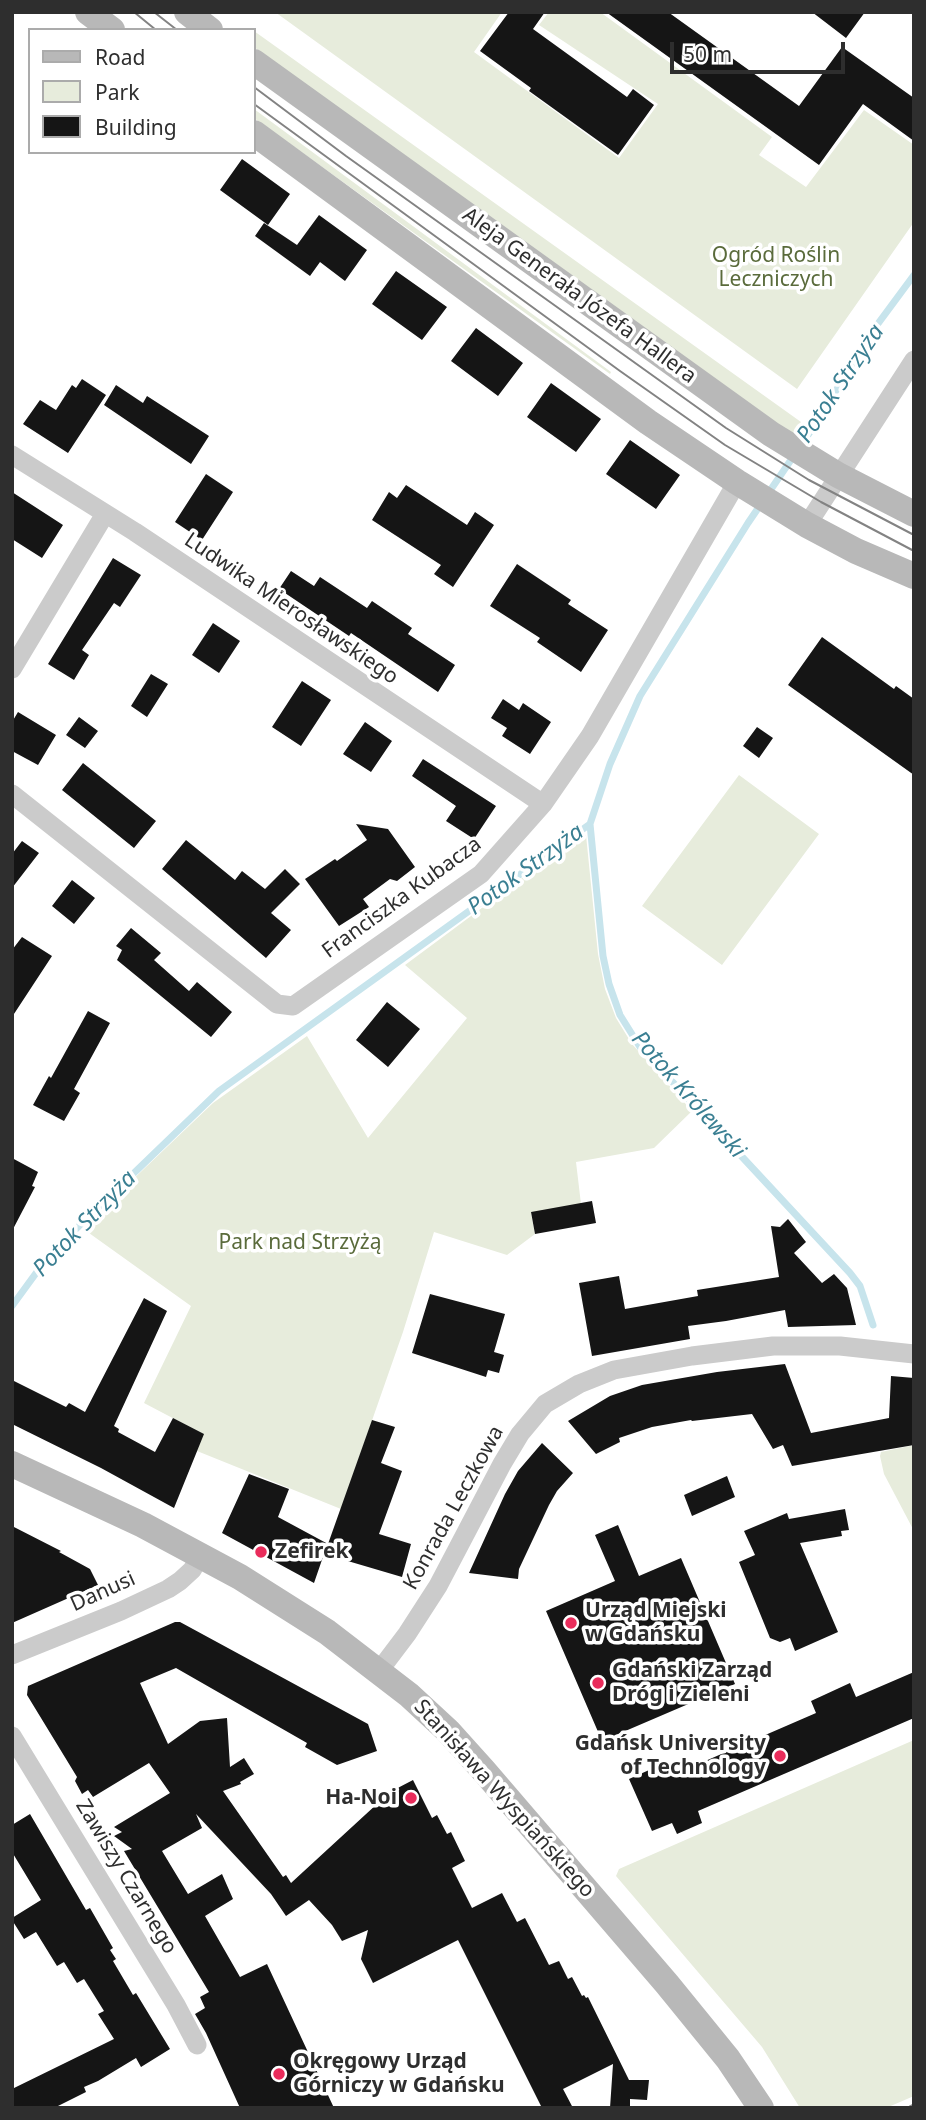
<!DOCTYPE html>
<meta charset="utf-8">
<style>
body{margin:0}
#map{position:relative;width:926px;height:2120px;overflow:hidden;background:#fff;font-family:"Noto Sans",sans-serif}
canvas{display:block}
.frame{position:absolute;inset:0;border:14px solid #2e2e2e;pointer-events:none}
.legend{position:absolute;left:28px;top:28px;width:228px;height:126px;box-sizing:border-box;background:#fff;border:2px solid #ababab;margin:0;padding:9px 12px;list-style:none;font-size:21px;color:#2e2e2e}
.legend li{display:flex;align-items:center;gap:14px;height:35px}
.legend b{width:35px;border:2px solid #ababab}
.scale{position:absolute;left:670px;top:42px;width:175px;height:32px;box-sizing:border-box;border:4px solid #2e2e2e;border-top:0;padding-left:9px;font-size:21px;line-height:24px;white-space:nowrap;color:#2e2e2e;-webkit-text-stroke:5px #fff;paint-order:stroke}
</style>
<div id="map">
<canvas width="926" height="2120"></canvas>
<div class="frame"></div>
<ul class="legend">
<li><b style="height:9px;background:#b8b8b8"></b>Road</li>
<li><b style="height:19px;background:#e7ecdc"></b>Park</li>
<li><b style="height:19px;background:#151515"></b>Building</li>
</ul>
<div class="scale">50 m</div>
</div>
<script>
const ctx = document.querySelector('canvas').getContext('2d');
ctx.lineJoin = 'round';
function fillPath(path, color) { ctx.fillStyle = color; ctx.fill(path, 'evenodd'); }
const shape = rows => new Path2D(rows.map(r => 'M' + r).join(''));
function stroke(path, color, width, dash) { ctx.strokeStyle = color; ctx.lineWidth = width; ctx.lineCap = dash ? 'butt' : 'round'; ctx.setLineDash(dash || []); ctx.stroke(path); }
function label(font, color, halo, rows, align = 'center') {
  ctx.font = font + ' "Noto Sans",sans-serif'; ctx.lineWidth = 7; ctx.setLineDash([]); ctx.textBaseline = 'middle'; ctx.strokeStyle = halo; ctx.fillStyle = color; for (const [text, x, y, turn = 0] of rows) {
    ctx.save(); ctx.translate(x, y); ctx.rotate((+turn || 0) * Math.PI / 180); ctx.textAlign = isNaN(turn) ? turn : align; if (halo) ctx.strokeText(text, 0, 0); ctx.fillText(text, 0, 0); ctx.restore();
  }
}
const green = shape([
 [275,12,502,12,474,52,619,158,658,104,539,25,549,12,600,12,772,137,759,155,806,187,864,110,914,145,914,222,797,389],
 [254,31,801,422,794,434,766,417,254,47],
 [254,109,611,372,610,374,254,118],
 [739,775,819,834,722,965,642,906],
 [586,835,598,954,605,989,616,1018,632,1044,692,1111,654,1148,576,1162,581,1204,531,1213,535,1234,507,1255,434,1232,403,1332,341,1509,197,1451,203,1434,144,1403,191,1306,82,1228,213,1103,307,1036,368,1138,467,1018,405,965,564,847],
 [914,1445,914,1531,884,1474,880,1456,881,1452],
 [914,1740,914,2096,886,2108,800,2108,762,2047,616,1876,619,1869]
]);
const stream = shape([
 [590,824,603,956,609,984,620,1015,640,1047,850,1273,860,1286,873,1325],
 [12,1306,50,1254,219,1091,590,824,610,764,640,696,748,523,812,429,877,325,914,275]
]);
const building = shape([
 [509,12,545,12,533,29,627,97,633,89,654,105,618,155,529,91,531,88,480,51],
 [606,12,668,12,799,106,842,47,914,98,914,141,863,104,819,165],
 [812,12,865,12,846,38],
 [242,159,290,194,268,225,220,190],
 [319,215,367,250,345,281,320,262,310,276,255,236,264,223,297,245],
 [396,271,447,307,422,340,372,304],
 [476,328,523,363,498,396,451,361],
 [82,379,106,395,68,453,23,424,40,400,56,410,72,385,76,388],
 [551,383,601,419,576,452,527,417],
 [116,385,143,403,147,396,209,436,191,464,104,405],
 [630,440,680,475,656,509,606,474],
 [206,474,233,492,202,540,175,522],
 [406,485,467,525,475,512,494,525,453,587,434,574,441,565,372,520,389,492,397,498],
 [12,492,63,525,42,558,12,539],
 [113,558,141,575,120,607,114,603,82,650,89,655,74,680,48,664],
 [517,564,571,600,568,604,608,630,581,672,537,642,540,638,490,606],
 [291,571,314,586,320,577,367,608,372,601,412,628,408,634,455,665,438,692,351,633,349,636,279,589],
 [213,623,240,641,219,673,192,655],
 [822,637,894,689,896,686,914,699,914,775,788,685],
 [151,674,168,684,147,717,131,706],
 [302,681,331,700,301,746,272,727],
 [503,699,519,710,523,703,551,722,530,754,502,736,507,728,491,718],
 [18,712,56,735,38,765,12,751,12,722],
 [79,717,98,731,85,748,66,735],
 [365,722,392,741,371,772,343,754],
 [757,727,773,738,759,758,743,746],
 [423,759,496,806,474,839,446,821,456,806,412,776],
 [83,763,156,821,134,848,62,790],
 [356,824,388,829,415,867,397,881,390,879,363,899,369,907,339,926,305,879,335,859,337,861,367,840],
 [186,840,235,880,242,871,265,889,285,869,300,884,271,913,291,930,266,958,162,869],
 [22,841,39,853,12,888,12,854],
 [72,880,95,898,74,924,52,906],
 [131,928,161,953,154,960,189,991,197,982,232,1012,211,1037,117,960,122,950,116,946],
 [22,937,52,956,12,1017,12,950],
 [387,1002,420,1029,388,1067,356,1040],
 [88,1011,110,1023,74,1089,80,1093,64,1121,33,1105,49,1076,51,1078],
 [12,1158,38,1172,32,1186,35,1187,12,1231],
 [592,1201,596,1223,535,1234,531,1212],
 [788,1219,806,1242,794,1253,822,1283,834,1274,847,1288,856,1325,788,1327,785,1310,726,1321,688,1326,690,1339,592,1356,579,1283,619,1276,625,1309,698,1296,697,1290,779,1277,771,1226,780,1227],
 [430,1294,505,1314,494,1352,504,1355,499,1373,488,1370,486,1377,412,1353],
 [144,1298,167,1311,114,1426,119,1429,118,1432,155,1452,173,1418,204,1434,174,1508,101,1468,12,1424,12,1380,66,1407,69,1403,85,1412],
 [785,1364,811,1433,889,1418,891,1376,914,1378,914,1445,792,1466,783,1445,773,1449,752,1414,692,1421,691,1420,652,1427,619,1438,620,1442,596,1454,568,1421,610,1396,642,1385,717,1372],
 [372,1420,395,1427,381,1463,402,1471,379,1534,411,1544,402,1577,324,1554,314,1583,222,1533,249,1474,289,1489,278,1517,328,1544],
 [542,1443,573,1473,557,1491,549,1505,519,1569,518,1579,469,1573,505,1494,518,1471],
 [727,1476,735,1497,692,1516,684,1495],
 [845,1509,849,1530,841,1531,842,1536,800,1543,838,1632,795,1651,790,1638,780,1642,770,1638,739,1562,755,1555,744,1531,787,1513,789,1519],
 [618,1525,639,1576,681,1558,735,1684,602,1741,546,1611,615,1581,595,1535],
 [12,1526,61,1551,59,1552,90,1569,98,1585,12,1623],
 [175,1622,180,1622,368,1724,377,1751,337,1765,305,1747,307,1743,176,1668,140,1683,168,1744,200,1721,227,1718,230,1767,244,1758,254,1774,240,1782,241,1784,223,1791,283,1877,286,1875,291,1883,390,1792,413,1780,432,1818,437,1815,447,1834,451,1832,465,1861,452,1868,472,1908,502,1893,517,1922,525,1918,549,1965,559,1961,568,1979,572,1977,582,1996,584,1995,586,1998,588,1997,629,2080,649,2080,647,2100,630,2099,630,2108,610,2108,613,2064,563,2089,573,2108,542,2108,458,1940,373,1983,361,1959,368,1930,342,1941,332,1925,309,1900,286,1916,271,1894,196,1814,202,1828,162,1851,188,1894,222,1874,233,1899,205,1916,240,1977,267,1964,334,2108,240,2108,206,2033,195,2014,205,2008,200,1997,209,1992,124,1851,132,1849,114,1836,122,1832,114,1827,170,1793,149,1763,93,1797,88,1790,82,1794,75,1781,77,1777,27,1695,28,1686],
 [914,1672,914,1718,698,1811,702,1823,677,1834,672,1823,652,1831,629,1779,667,1762,673,1775,816,1713,811,1701,850,1683,856,1697],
 [30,1814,86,1910,90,1908,113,1948,110,1950,116,1959,113,1961,133,1995,136,1993,170,2049,141,2067,136,2058,98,2081,84,2087,86,2092,54,2108,12,2108,12,2089,114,2039,98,2014,104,2011,84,1979,77,1983,64,1962,57,1966,36,1932,24,1939,12,1920,12,1918,41,1900,12,1852,12,1825]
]);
const street = shape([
 [12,455,135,532,543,804],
 [807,525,914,360],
 [12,669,105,514],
 [12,794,277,1004,293,1006,481,874,543,804,590,736,737,482],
 [12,1655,121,1611,168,1589,180,1581,192,1570,201,1555],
 [379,1671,407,1634,438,1586,502,1464,520,1434,545,1404,579,1384,614,1370,692,1356,773,1346,840,1346,914,1354],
 [12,1736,176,2005,197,2045]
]);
const secondary = shape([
 [88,12,112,30],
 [187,12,210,30],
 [254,62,771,434,838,475,914,514],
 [254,133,648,422,737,482,807,525,856,551,914,576],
 [12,1464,143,1525,240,1577,327,1632,409,1695,448,1731,484,1771,667,1984,728,2059,761,2108]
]);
const tram = shape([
 [134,12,156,30],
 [154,12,177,30],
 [254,87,346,156,726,428,809,480,914,535],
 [254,104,620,371,725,445,821,502,914,551]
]);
const rail = shape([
 [910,2108,914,2106]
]);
const markers = [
 [261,1552,7,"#e92c5b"],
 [571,1623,7,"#e92c5b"],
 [598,1683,7,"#e92c5b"],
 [780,1756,7,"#e92c5b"],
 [411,1798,7,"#e92c5b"],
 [279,2074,7,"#e92c5b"]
];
const parkNames = [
 ["Ogród Roślin",776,256],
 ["Leczniczych",776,280],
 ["Park nad Strzyżą",300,1243]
];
const streetNames = [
 ["Aleja Generała Józefa Hallera",579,296,36],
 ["Ludwika Mierosławskiego",291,609,34],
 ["Franciszka Kubacza",402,898,-36],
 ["Konrada Leczkowa",454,1508,-61],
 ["Danusi",103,1592,-24],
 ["Stanisława Wyspiańskiego",504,1799,48],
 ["Zawiszy Czarnego",126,1877,59]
];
const poiNames = [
 ["Zefirek",275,1552],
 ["Urząd Miejski",585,1611],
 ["w Gdańsku",585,1635],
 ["Gdański Zarząd",612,1671],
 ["Dróg i Zieleni",612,1695],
 ["Gdańsk University",766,1744,"right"],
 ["of Technology",766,1768,"right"],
 ["Ha-Noi",397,1798,"right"],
 ["Okręgowy Urząd",293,2062],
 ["Górniczy w Gdańsku",293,2086]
];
const waterNames = [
 ["Potok Strzyża",841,384,-56],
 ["Potok Strzyża",526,870,-36],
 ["Potok Królewski",688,1095,49],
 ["Potok Strzyża",85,1224,-46]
];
fillPath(green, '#e7ecdc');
stroke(stream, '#c7e4ec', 7);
fillPath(building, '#151515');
stroke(street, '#cbcbcb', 19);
stroke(secondary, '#b8b8b8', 26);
stroke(tram, '#838383', 2);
stroke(rail, '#838383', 5, [7, 5]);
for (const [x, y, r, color] of markers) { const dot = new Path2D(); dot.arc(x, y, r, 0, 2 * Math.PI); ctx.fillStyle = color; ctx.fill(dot); stroke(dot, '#fff', 2.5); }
label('21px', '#5a6b3b', '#fff', parkNames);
label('21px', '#2e2e2e', '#fff', streetNames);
label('bold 21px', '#2e2e2e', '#fff', poiNames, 'left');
label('italic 23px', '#3a7f92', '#fff', waterNames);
</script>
